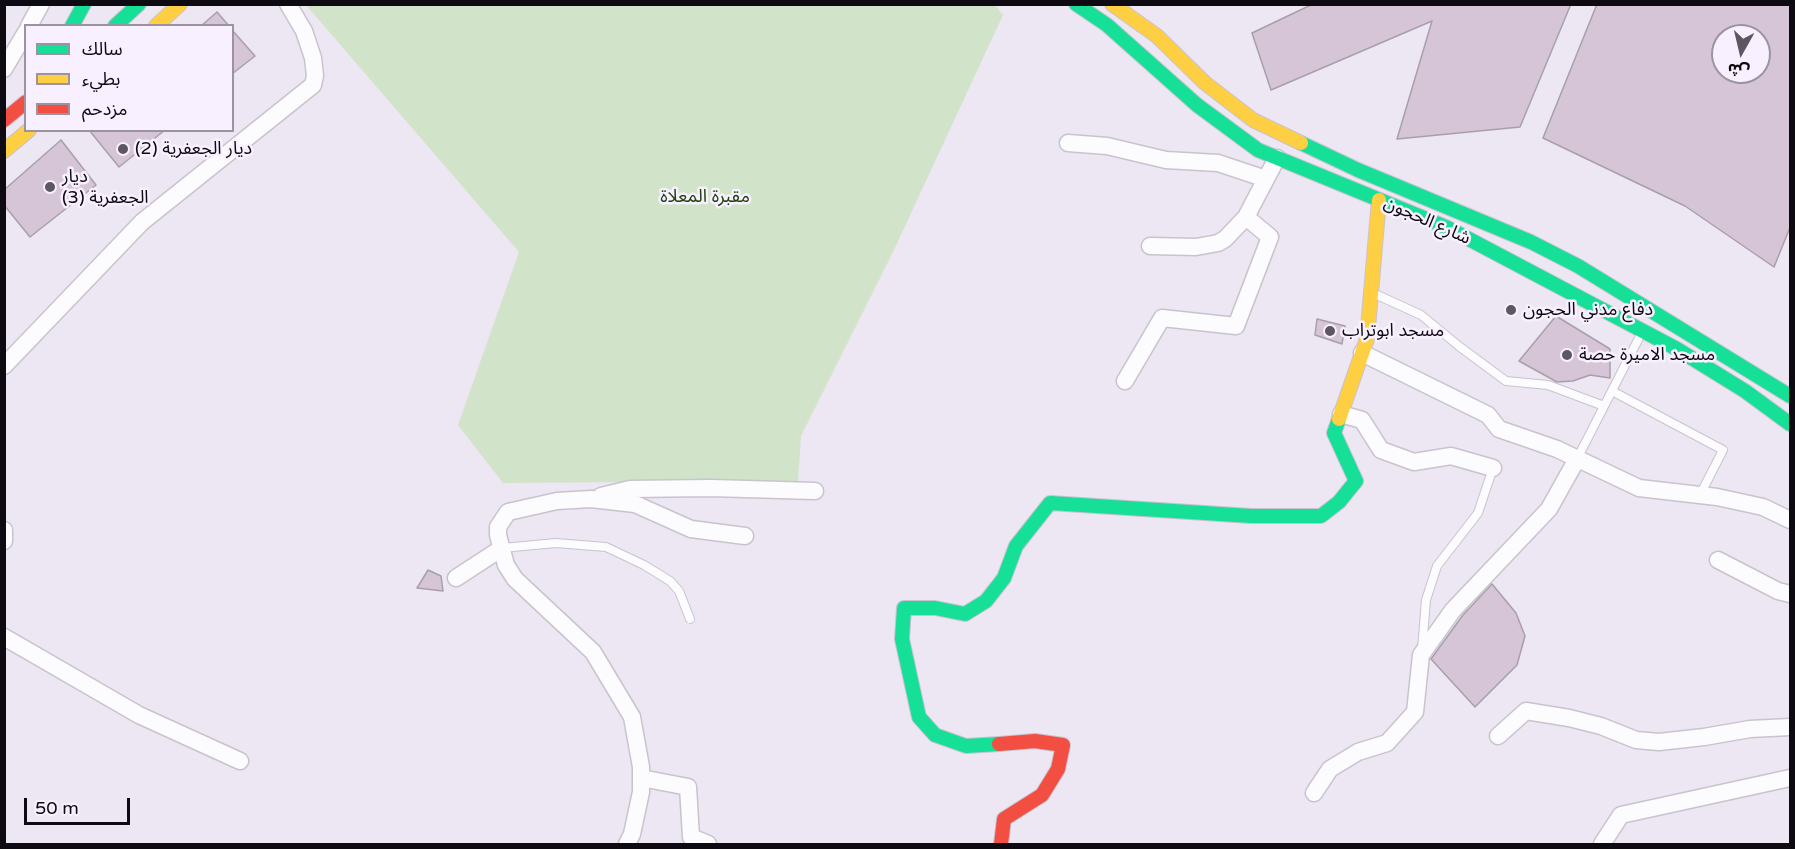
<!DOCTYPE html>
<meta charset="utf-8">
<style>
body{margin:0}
#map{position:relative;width:1795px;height:849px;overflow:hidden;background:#ede6f3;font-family:"Varela Round","Noto Sans Arabic",sans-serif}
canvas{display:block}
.frame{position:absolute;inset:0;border:6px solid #0e0a11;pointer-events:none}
.legend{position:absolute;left:24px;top:24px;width:210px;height:108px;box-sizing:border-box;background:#f9f0ff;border:2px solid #9b94a0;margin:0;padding:8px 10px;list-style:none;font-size:18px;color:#0e0a11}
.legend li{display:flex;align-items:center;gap:12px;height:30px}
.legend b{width:30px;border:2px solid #9b94a0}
.north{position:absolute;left:1711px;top:24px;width:60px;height:60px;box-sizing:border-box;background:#f9f0ff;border:2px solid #9b94a0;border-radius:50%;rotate:188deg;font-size:16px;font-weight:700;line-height:24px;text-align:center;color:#0e0a11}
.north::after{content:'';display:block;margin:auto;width:21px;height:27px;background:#5c5760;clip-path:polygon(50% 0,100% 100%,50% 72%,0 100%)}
.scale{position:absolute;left:24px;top:798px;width:106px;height:27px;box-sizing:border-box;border:3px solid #0e0a11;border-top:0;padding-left:8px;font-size:18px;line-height:21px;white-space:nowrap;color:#0e0a11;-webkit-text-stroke:4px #f9f0ff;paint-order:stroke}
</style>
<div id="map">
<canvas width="1795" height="849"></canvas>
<div class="frame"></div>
<ul class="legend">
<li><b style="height:8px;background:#16e098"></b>سالك</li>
<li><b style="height:8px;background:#ffcf43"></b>بطيء</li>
<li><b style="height:8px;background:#f24e42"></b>مزدحم</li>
</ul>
<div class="north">ش</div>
<div class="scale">50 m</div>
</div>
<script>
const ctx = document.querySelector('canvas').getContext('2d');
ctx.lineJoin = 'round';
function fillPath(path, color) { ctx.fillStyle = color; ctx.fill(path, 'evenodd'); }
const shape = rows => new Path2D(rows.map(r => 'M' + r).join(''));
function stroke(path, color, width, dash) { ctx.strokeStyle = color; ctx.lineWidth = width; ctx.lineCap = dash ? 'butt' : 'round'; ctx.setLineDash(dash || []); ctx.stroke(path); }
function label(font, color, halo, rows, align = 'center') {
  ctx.font = font + ' "Varela Round","Noto Sans Arabic",sans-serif'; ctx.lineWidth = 5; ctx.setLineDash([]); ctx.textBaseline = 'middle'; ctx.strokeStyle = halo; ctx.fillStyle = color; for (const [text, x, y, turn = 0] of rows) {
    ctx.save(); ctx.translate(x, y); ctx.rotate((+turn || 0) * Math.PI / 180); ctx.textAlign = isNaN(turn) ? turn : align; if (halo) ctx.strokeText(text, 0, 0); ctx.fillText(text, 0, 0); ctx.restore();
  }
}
const green = shape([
 [994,4,1003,15,893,252,801,436,798,481,503,483,458,425,519,252,306,5]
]);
const building = shape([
 [1313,4,1571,4,1520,127,1397,139,1432,21,1271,90,1252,33,1313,4],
 [1597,4,1791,4,1791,225,1774,267,1685,206,1543,138,1597,4],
 [1723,36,1759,36,1759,72,1723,72,1723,36],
 [217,12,229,26,201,26,217,12],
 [232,30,255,56,232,74,232,30],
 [89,130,165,130,119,167,89,130],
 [61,140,96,185,30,237,4,205,4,190,61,140],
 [1556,316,1610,349,1610,378,1590,375,1573,381,1557,382,1519,361,1556,316],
 [1317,319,1345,326,1342,344,1315,335,1317,319],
 [428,570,441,576,443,591,417,588,428,570],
 [1492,584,1516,613,1525,636,1517,665,1475,707,1431,659,1463,615,1492,584]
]);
const lane = shape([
 [1375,294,1421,315,1460,347,1506,381,1548,385,1604,406],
 [1612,391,1723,450,1700,495],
 [1577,459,1641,334],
 [502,548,556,543,606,547,644,565,670,581,679,591,690,619],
 [1422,649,1426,600,1437,566,1478,513,1493,468]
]);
const street = shape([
 [29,26,41,4],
 [4,69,26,32],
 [1068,143,1107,146,1166,160,1218,163,1266,179],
 [1150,246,1196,247,1218,243,1225,239,1246,217],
 [1362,353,1488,415,1499,429,1557,449,1639,488,1717,497,1763,507,1790,520],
 [4,366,142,222,313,85,315,76,313,58,304,31,288,4],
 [1125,381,1162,318,1236,326,1270,237,1246,217,1277,158],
 [1341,414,1362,420,1381,450,1414,462,1451,456,1493,468],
 [601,496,630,489,711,488,815,491],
 [4,530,4,541],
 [1718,560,1778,591,1790,594],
 [456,578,502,548],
 [4,637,139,715,240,761],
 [1498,736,1526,711,1569,718,1601,726,1636,740,1659,742,1704,737,1750,729,1790,727],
 [641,778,688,787,691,837,708,844],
 [1314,793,1330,769,1358,752,1387,743,1415,712,1421,655,1453,610,1549,509,1577,459],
 [627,844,632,834,641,792,641,767,632,717,593,652,515,579,506,565,498,535,498,527,508,512,557,501,591,499,635,504,691,529,745,536],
 [1602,844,1621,815,1790,778]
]);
const fast = shape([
 [1076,4,1107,25,1197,105,1258,150,1448,228,1677,349,1745,391,1790,424],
 [72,26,84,4],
 [115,26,139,4],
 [1301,143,1358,170,1531,242,1578,266,1790,396],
 [999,744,966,746,935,735,919,717,902,639,904,608,935,608,965,614,986,601,1004,578,1016,546,1050,503,1251,516,1321,516,1339,502,1356,481,1334,433,1339,419]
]);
const slow = shape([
 [1112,4,1157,36,1205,83,1253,120,1301,143],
 [156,26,180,4],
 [4,151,29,130],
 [1339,419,1367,339,1379,200]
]);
const jam = shape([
 [4,120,26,102],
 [999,744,1035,741,1063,745,1058,769,1042,795,1004,819,1001,844]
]);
const markers = [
 [123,149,6,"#5c5760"],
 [50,187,6,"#5c5760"],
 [1511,310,6,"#5c5760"],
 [1330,331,6,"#5c5760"],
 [1567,355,6,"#5c5760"]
];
const poiNames = [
 ["ديار الجعفرية (2)",135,149],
 ["ديار",62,177],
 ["الجعفرية (3)",62,198],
 ["دفاع مدني الحجون",1523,310],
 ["مسجد ابوتراب",1342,331],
 ["مسجد الاميرة حصة",1579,355]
];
const parkNames = [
 ["مقبرة المعلاة",705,197]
];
const streetNames = [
 ["شارع الحجون",1427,221,24]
];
fillPath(green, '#d1e4ca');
fillPath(building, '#d6c5d7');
stroke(building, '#a7a0a9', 1.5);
stroke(lane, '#c9c3ce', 10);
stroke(street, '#c9c3ce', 19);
stroke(fast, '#c9c3ce', 16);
stroke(slow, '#c9c3ce', 16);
stroke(jam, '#c9c3ce', 16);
stroke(lane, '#fcfbfd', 8);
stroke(street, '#fcfbfd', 16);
stroke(fast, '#16e098', 14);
stroke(slow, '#ffcf43', 14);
stroke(jam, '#f24e42', 14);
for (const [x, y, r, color] of markers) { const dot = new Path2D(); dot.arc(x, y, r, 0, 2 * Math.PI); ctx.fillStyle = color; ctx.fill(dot); stroke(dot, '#f9f0ff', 2); }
label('18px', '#0e0a11', '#f9f0ff', poiNames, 'left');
label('18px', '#1f410c', '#f9f0ff', parkNames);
label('18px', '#0e0a11', '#f9f0ff', streetNames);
</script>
